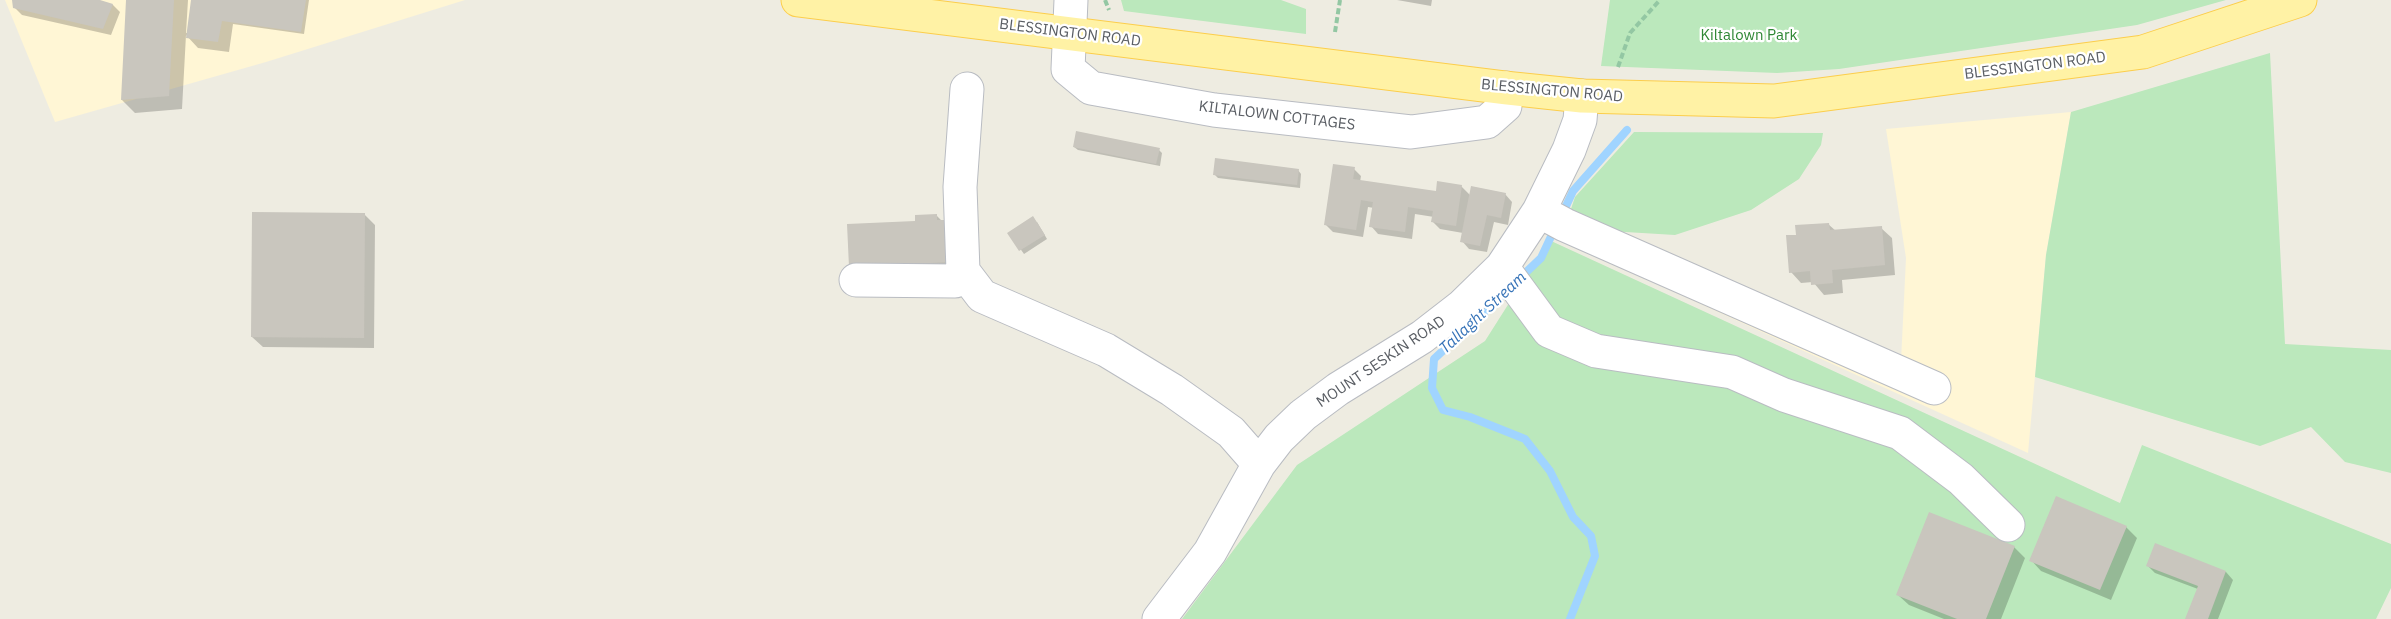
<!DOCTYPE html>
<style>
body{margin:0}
canvas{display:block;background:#eeece1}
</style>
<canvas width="2391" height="619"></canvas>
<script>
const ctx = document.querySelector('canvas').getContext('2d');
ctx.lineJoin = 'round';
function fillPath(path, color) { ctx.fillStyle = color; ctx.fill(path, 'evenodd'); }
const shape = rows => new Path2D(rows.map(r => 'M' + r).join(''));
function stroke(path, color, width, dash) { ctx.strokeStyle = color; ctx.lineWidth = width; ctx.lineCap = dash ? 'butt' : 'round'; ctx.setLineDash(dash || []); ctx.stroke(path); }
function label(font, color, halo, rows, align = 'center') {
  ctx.font = font + ' "IBM Plex Sans",sans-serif'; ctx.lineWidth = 4.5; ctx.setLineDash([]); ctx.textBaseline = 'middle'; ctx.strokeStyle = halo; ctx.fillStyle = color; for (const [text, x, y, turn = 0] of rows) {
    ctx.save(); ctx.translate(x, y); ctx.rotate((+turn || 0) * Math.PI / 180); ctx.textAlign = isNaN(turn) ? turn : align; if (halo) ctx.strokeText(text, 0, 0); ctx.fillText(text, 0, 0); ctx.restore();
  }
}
const commercial = shape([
 [5,0,465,0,266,62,55,122],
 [2071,112,2046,255,2028,453,1661,286,1673,260,1901,361,1906,258,1886,129]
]);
const green = shape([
 [1121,0,1281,0,1306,9,1306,34,1124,11],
 [1610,0,2226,0,2137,25,1839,69,1777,73,1601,66],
 [2270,53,2285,344,2391,350,2391,473,2345,462,2311,427,2260,446,2035,377,2046,255,2071,112],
 [1634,132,1823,133,1821,145,1799,179,1751,210,1675,235,1609,231,1570,212,1575,197],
 [1549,240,2120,503,2142,445,2391,544,2391,588,2376,619,1182,619,1297,465,1485,341]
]);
const shadow = shape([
 [13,0,94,0,113,5,120,12,111,35,22,15,14,7],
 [128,0,188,0,186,33,188,33,193,0,309,0,304,34,233,24,229,52,198,48,186,35,182,109,135,113,122,100],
 [1397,0,1432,0,1431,6],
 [1074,147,1159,150,1162,153,1160,166,1078,150],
 [1354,169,1361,176,1360,182,1437,193,1461,186,1471,196,1505,194,1512,202,1508,225,1494,222,1487,252,1469,249,1462,241,1463,233,1440,229,1433,222,1434,217,1415,214,1412,239,1378,234,1371,226,1374,208,1368,207,1363,237,1333,232,1326,225],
 [1298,170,1301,174,1300,188,1218,178,1215,175],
 [364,214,375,225,374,348,263,347,252,337],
 [937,216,943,222,963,274,864,279,916,222],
 [1037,222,1047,239,1024,254,1009,233],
 [1828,224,1836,231,1881,228,1892,238,1895,275,1842,280,1843,293,1824,295,1813,282,1801,283,1791,272,1797,236],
 [2126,527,2137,538,2111,600,2041,571,2031,560],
 [2156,545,2226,572,2233,580,2218,619,2186,619,2198,589,2155,573,2148,566],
 [2014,547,2025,558,2001,619,1944,619,1909,605,1898,595]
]);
const stream = shape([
 [1561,217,1573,191,1627,130],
 [1520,278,1541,258,1555,228],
 [1509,289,1434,359,1432,388,1443,410,1470,417,1525,439,1550,471,1573,517,1591,536,1595,556,1570,619]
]);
const building = shape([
 [12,0,100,0,113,4,103,29,13,8],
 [126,0,174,0,169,96,121,100],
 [191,0,306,0,301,32,222,21,218,42,186,38],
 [1076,131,1160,148,1156,164,1073,147],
 [1215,158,1299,169,1297,185,1213,175],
 [1333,164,1355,167,1353,179,1436,191,1437,181,1462,185,1456,226,1431,222,1433,211,1408,207,1405,232,1369,227,1373,202,1361,200,1356,230,1324,225],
 [1471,186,1506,193,1501,218,1487,215,1480,246,1460,242],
 [252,212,365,213,364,338,251,337],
 [937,214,937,220,950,220,950,262,849,267,847,224,915,221,915,215],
 [1033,216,1045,235,1019,251,1007,233],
 [1829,223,1830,230,1882,226,1885,265,1832,270,1833,283,1811,285,1810,271,1789,273,1786,235,1796,235,1795,225],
 [2056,496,2127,526,2100,590,2029,561],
 [1929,512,2015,546,1986,619,1957,619,1896,595],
 [2155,543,2226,571,2208,619,2185,619,2198,586,2146,566]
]);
const path = shape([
 [1105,0,1109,10],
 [1335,32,1340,0],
 [1618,67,1630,33,1660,0]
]);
const minor = shape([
 [1071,0,1068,69,1091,88,1214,110,1411,132,1487,122,1505,106,1506,88],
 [1539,211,1565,225,1934,388],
 [1502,267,1549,331,1596,351,1732,372,1784,395,1900,433,1961,479,2008,525],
 [963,271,982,296,1106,350,1172,390,1231,432,1259,464],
 [856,280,955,281,963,271,960,187,967,89],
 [1159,619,1210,552,1259,464,1279,438,1303,415,1338,389,1422,337,1462,306,1502,267,1539,211,1569,150,1580,120,1582,96]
]);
const major = shape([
 [798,0,1506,88,1582,96,1774,101,2143,52,2300,0]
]);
const streetNames = [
 ["BLESSINGTON ROAD",1070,33,7],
 ["BLESSINGTON ROAD",2035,66,-7],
 ["BLESSINGTON ROAD",1552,91,5],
 ["KILTALOWN COTTAGES",1277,116,7],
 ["MOUNT SESKIN ROAD",1381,362,-34]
];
const parkNames = [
 ["Kiltalown Park",1749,36]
];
const waterNames = [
 ["Tallaght Stream",1483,313,-43]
];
fillPath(commercial, '#fff6d5');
fillPath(green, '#bbe8bc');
fillPath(shadow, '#0003');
stroke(stream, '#a0d4ff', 8);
fillPath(building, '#c9c6be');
stroke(minor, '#b9bcc2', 35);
stroke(major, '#fcce4c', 35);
stroke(path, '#93c7a3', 4, [6, 3]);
stroke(minor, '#fff', 33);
stroke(major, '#fff2a5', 33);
label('15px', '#5a5e64', '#fff', streetNames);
label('15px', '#2e8734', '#fff', parkNames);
label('italic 16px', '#3673b8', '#fff', waterNames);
</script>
